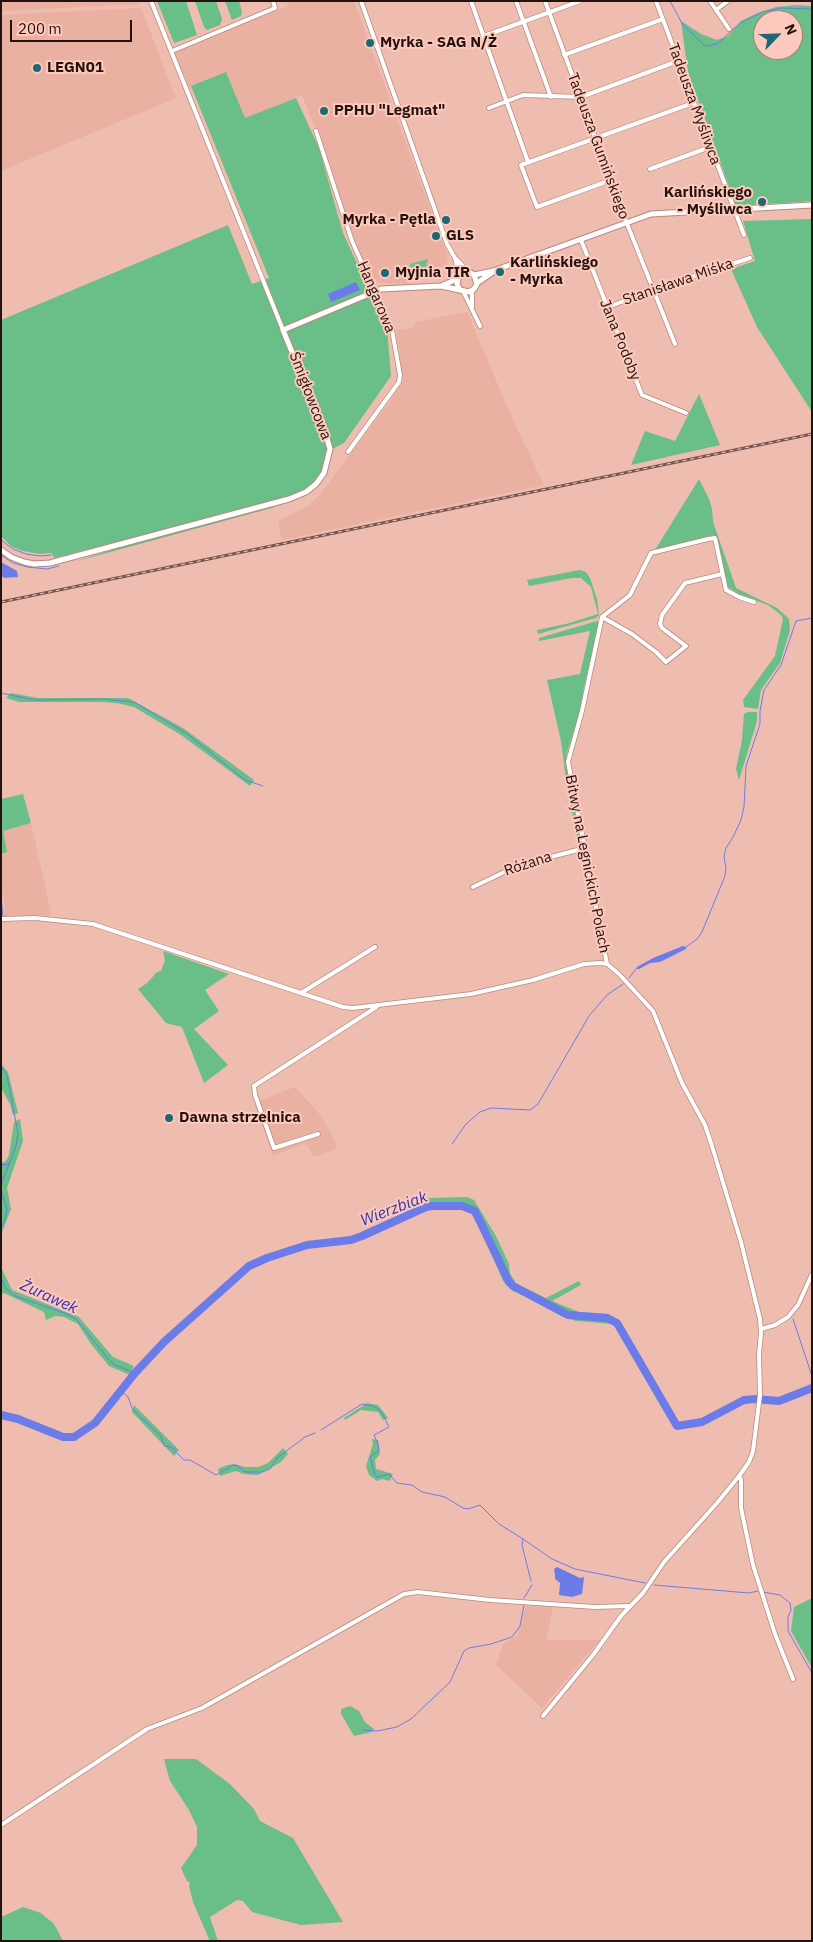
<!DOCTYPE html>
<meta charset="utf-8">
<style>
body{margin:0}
#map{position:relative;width:813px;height:1942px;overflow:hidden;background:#efbcb0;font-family:"IBM Plex Sans",sans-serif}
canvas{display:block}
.frame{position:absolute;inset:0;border:2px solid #23120e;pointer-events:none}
.north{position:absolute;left:753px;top:10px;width:50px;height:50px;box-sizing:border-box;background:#fdc9bc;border:1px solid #a68076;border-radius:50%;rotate:66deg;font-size:14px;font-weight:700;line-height:20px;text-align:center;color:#23120e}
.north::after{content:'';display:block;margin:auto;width:18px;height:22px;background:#1f6775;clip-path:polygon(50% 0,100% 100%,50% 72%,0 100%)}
.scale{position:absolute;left:10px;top:20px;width:122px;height:22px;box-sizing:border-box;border:2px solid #23120e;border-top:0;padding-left:6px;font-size:15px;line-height:18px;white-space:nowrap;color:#23120e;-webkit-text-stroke:4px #fdc9bc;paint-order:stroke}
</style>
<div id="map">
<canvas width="813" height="1942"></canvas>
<div class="frame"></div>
<div class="north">N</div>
<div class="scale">200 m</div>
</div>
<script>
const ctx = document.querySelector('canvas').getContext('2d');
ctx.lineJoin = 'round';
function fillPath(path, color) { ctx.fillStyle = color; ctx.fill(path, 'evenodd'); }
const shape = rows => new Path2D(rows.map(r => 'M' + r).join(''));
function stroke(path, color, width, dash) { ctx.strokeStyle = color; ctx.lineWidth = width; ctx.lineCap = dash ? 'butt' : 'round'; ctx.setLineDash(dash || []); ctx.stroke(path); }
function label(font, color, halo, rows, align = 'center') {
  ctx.font = font + ' "IBM Plex Sans",sans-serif'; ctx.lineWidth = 4; ctx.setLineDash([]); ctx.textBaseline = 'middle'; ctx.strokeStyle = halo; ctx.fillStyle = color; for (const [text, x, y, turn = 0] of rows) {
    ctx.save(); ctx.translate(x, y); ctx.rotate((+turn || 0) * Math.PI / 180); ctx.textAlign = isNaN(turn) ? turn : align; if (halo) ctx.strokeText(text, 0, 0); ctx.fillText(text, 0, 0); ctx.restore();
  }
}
const built = shape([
 [1,1,138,1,139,4,1,11],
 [287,1,354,1,443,244,448,258,446,265,413,278,412,281,406,284,380,283,371,277,349,229,332,170,302,95,245,119,226,72,189,87,174,52,288,6],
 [141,8,176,98,1,171,1,15],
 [467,312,513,420,544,485,282,540,278,521,309,506,321,493,389,403,403,380,397,330,415,327,415,322],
 [31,823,51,913,50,915,4,916,5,901,1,889,1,854,7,852,2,831],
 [295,1087,317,1111,332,1134,337,1149,313,1157,308,1146,302,1144,273,1156,254,1103],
 [526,1606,553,1607,546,1640,601,1640,593,1648,542,1708,496,1665,503,1644,517,1636]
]);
const green = shape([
 [157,1,186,1,197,35,174,43],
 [195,1,216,1,222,19,220,25,207,30,204,27],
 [225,1,239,1,242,12,241,16,232,20],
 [797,5,812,6,812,201,736,206,688,72,681,21,701,34,717,40,728,36,741,21,758,13,776,7],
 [763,20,793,20,793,50,763,50],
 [226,72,245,118,296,98,319,148,343,233,387,328,391,376,344,443,326,452,321,473,314,482,305,490,286,498,54,558,52,553,40,554,23,551,12,547,1,536,1,320,228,225,252,284,269,278,191,86],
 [812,219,812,412,757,327,731,269,755,261,743,221],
 [428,259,426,266,423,270,411,273,410,264],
 [699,394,720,445,631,465,645,431,675,441],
 [699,479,709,499,712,509,713,522,736,588,777,608,789,619,790,630,780,663,761,690,758,709,744,707,743,700,775,656,783,619,781,615,768,605,741,595,728,587,714,535,655,550],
 [275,505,275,507,74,562,147,539],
 [580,570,586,572,590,578,597,599,599,615,596,618,538,634,537,630,566,624,598,614,591,587,581,578,572,578,529,586,527,580],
 [597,621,599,623,584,687,581,708,566,756,570,789,582,846,579,847,566,780,561,741,547,680,580,674,590,631,539,641,539,638],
 [11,693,38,698,128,698,183,728,254,780,250,786,181,735,134,707,117,703,100,702,19,702,6,698],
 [748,712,757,712,757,721,739,780,736,769,742,740,744,714],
 [23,794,31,823,3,831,7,852,1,854,1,799],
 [163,951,229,974,205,990,219,1011,194,1029,228,1065,204,1083,182,1027,166,1023,138,989,147,983,157,972,161,971,165,960],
 [1,1064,8,1072,18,1113,13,1115,10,1104,1,1088],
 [20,1119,23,1141,7,1188,11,1209,1,1235,1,1163,6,1161,9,1155,14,1122],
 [467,1197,474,1200,496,1236,509,1264,510,1274,515,1281,514,1292,503,1281,479,1225,468,1209,446,1205,425,1205,428,1198],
 [1,1267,12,1290,79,1317,113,1357,134,1366,130,1375,109,1366,91,1344,78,1324,64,1317,55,1316,46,1320,44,1312,4,1293,1,1294],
 [579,1281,581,1285,552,1301,579,1312,609,1314,612,1324,576,1321,561,1316,523,1295,521,1286,546,1298],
 [367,1403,378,1405,388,1418,383,1420,378,1412,361,1410,345,1420,344,1418],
 [134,1405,179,1450,174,1456,132,1412],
 [372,1439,378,1440,380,1454,375,1460,376,1469,393,1474,390,1481,382,1479,377,1481,369,1475,366,1466,373,1444],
 [283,1448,288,1454,281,1462,258,1475,243,1474,236,1471,220,1476,218,1469,227,1465,235,1464,245,1467,258,1467,268,1463],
 [812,1598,812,1668,791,1631,794,1607],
 [350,1706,359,1711,365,1722,374,1729,372,1732,354,1736,341,1714,341,1709],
 [164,1759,196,1759,230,1784,254,1809,260,1821,293,1838,343,1922,301,1925,252,1912,243,1901,237,1900,210,1917,218,1941,208,1941,209,1939,193,1902,189,1886,190,1883,187,1881,181,1868,197,1845,197,1827,189,1810,170,1781],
 [23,1907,41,1913,54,1924,63,1941,1,1941,1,1917]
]);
const water = shape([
 [356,282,360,290,331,302,328,294],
 [1,562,17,571,18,577,4,578,1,575],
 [683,946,686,947,686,949,660,962,650,963,639,969,636,969,637,967,653,958],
 [557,1567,580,1578,584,1577,582,1594,572,1597,559,1595,560,1583,555,1579,555,1575,554,1569]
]);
const stream = shape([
 [670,1,683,25,705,46,717,44,740,23,762,12,781,8,812,9],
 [1,540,13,549,26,554,40,556,52,555],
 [1,555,13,563,27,567,47,569,59,566],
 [1,693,34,700,102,699,134,702,186,733,245,780,263,786],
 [760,711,764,690,781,665,796,621,812,618],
 [1,896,3,916],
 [686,947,697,939,702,932,725,876,726,868,724,857,726,848,733,837,741,820,744,807,746,766,760,724,760,712],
 [629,978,636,969],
 [1,1066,7,1076,18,1133,16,1146,2,1182,1,1190,7,1209,5,1220,1,1228],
 [452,1144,466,1124,480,1112,491,1108,530,1110,538,1104,589,1016,607,995,623,984],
 [1,1165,9,1164],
 [1,1278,6,1289,15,1296,67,1314,76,1319,110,1361,115,1365,135,1373],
 [793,1319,812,1376],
 [121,1391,128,1397,133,1410,161,1436,164,1446,171,1447,184,1460,190,1460,216,1475,233,1465,238,1466,243,1471,247,1472,262,1472,270,1469,277,1458,305,1437,315,1433],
 [321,1430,362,1404,373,1406,381,1411,389,1427,374,1435,378,1444,379,1450,370,1457,375,1475,378,1477,389,1474,397,1483,412,1485,422,1492,445,1497,463,1508,468,1509,480,1505,499,1524,523,1539],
 [531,1581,522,1545,523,1539,552,1559,575,1569,645,1583],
 [654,1585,749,1593,758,1591],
 [763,1592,780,1595,790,1603,791,1610,788,1617,788,1631,812,1673],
 [524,1598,532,1585],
 [363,1730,377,1731,397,1727,411,1719,450,1682,464,1651,469,1648,491,1644,512,1637,520,1626,524,1605]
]);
const river = shape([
 [1,1415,18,1419,63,1437,74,1437,95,1423,135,1373,164,1342,249,1266,267,1258,307,1245,351,1240,362,1236,426,1207,432,1206,462,1206,475,1211,509,1282,513,1286,568,1315,607,1318,617,1323,677,1426,702,1422,744,1400,755,1399,779,1401,812,1388]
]);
const street = shape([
 [151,1,283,330],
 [361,1,447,244,455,258,468,271],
 [471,1,528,162],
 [516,1,551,97],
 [545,1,624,216,675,344],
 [656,1,744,235],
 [710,1,729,29],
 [716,10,728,1],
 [484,36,580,1],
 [172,51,275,8,273,1],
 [564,55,663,19],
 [489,108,523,95,581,97,678,61],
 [316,131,352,241,392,330,400,375,399,382,348,452],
 [650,169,710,147],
 [611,180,537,207,521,165,693,103],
 [581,240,642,395,686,413],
 [455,258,459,275],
 [463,291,480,326],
 [472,307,472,291],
 [606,308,654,289,750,258],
 [602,617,582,711,568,762,607,964],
 [602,617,630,595,651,553,708,539,715,538,726,590,739,597,754,602],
 [602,617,632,634,656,652,666,662,686,646,662,628,660,624,662,615,685,583,722,574],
 [473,887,517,866,585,848],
 [1,919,35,918,93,924,343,1007,353,1008,471,994,533,980,584,964,600,963,607,964,619,974,653,1011,682,1083,705,1125,712,1146,741,1242,760,1319,761,1333,759,1354,760,1395,753,1451,749,1462,739,1476,717,1503,664,1562,643,1593,621,1616,593,1655,543,1716],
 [301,993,375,947],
 [318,1134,274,1148,255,1095,254,1086,375,1008,378,1005],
 [761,1329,775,1325,788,1317,798,1305,812,1274],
 [739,1476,741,1480,741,1508,753,1565,775,1634,793,1679],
 [1,1825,147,1729,202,1708,404,1594,418,1592,490,1600,595,1607,629,1606]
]);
const secondary = shape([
 [474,275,493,271,651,214,812,205],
 [477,283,493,272],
 [441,286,457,279],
 [1,550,11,557,24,562,34,564,50,563,289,499,306,492,316,484,324,473,330,449,326,435,283,330,381,289,441,286,469,292,474,289,477,284,474,275,468,271,459,275,457,284,460,290]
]);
const rail = shape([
 [1,602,812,434]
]);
const markers = [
 [370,43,5,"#1f6775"],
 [37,68,5,"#1f6775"],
 [324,111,5,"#1f6775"],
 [762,202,5,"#1f6775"],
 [446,220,5,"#1f6775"],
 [436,236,5,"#1f6775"],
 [500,272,5,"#1f6775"],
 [385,273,5,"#1f6775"],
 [169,1118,5,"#1f6775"]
];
const poiNames = [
 ["Myrka - SAG N/Ż",380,43],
 ["LEGN01",47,68],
 ["PPHU \"Legmat\"",334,111],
 ["Karlińskiego",752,193,"right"],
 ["- Myśliwca",752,210,"right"],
 ["Myrka - Pętla",436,220,"right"],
 ["GLS",446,236],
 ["Karlińskiego",510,263],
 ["- Myrka",510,280],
 ["Myjnia TIR",395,273],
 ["Dawna strzelnica",179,1118]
];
const streetNames = [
 ["Tadeusza Myśliwca",694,104,70],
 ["Tadeusza Gumińskiego",598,146,70],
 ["Stanisława Miśka",678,282,-19],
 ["Hangarowa",376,297,67],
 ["Jana Podoby",620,340,68],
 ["Śmigłowcowa",310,396,69],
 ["Różana",528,864,-18],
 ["Bitwy na Legnickich Polach",587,864,79]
];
const waterNames = [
 ["Wierzbiak",394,1209,-21],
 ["Żurawek",49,1297,24]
];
fillPath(built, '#eab0a2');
fillPath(green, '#69bf87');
fillPath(water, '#6b7ce9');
stroke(stream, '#6b7ce9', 1);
stroke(river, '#6b7ce9', 8);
stroke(street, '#b8887c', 5.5);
stroke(secondary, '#b8887c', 7);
stroke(street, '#fff', 4);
stroke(secondary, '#fff', 5);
stroke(rail, '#765750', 3);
stroke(rail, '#fdc9bc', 1, [4]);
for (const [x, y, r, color] of markers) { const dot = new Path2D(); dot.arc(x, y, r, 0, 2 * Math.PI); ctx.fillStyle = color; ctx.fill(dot); stroke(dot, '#fdc9bc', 2); }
label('bold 15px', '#23120e', '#fdc9bc', poiNames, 'left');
label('15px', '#23120e', '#fdc9bc', streetNames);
label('italic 16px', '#3232b0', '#fdc9bc', waterNames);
</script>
